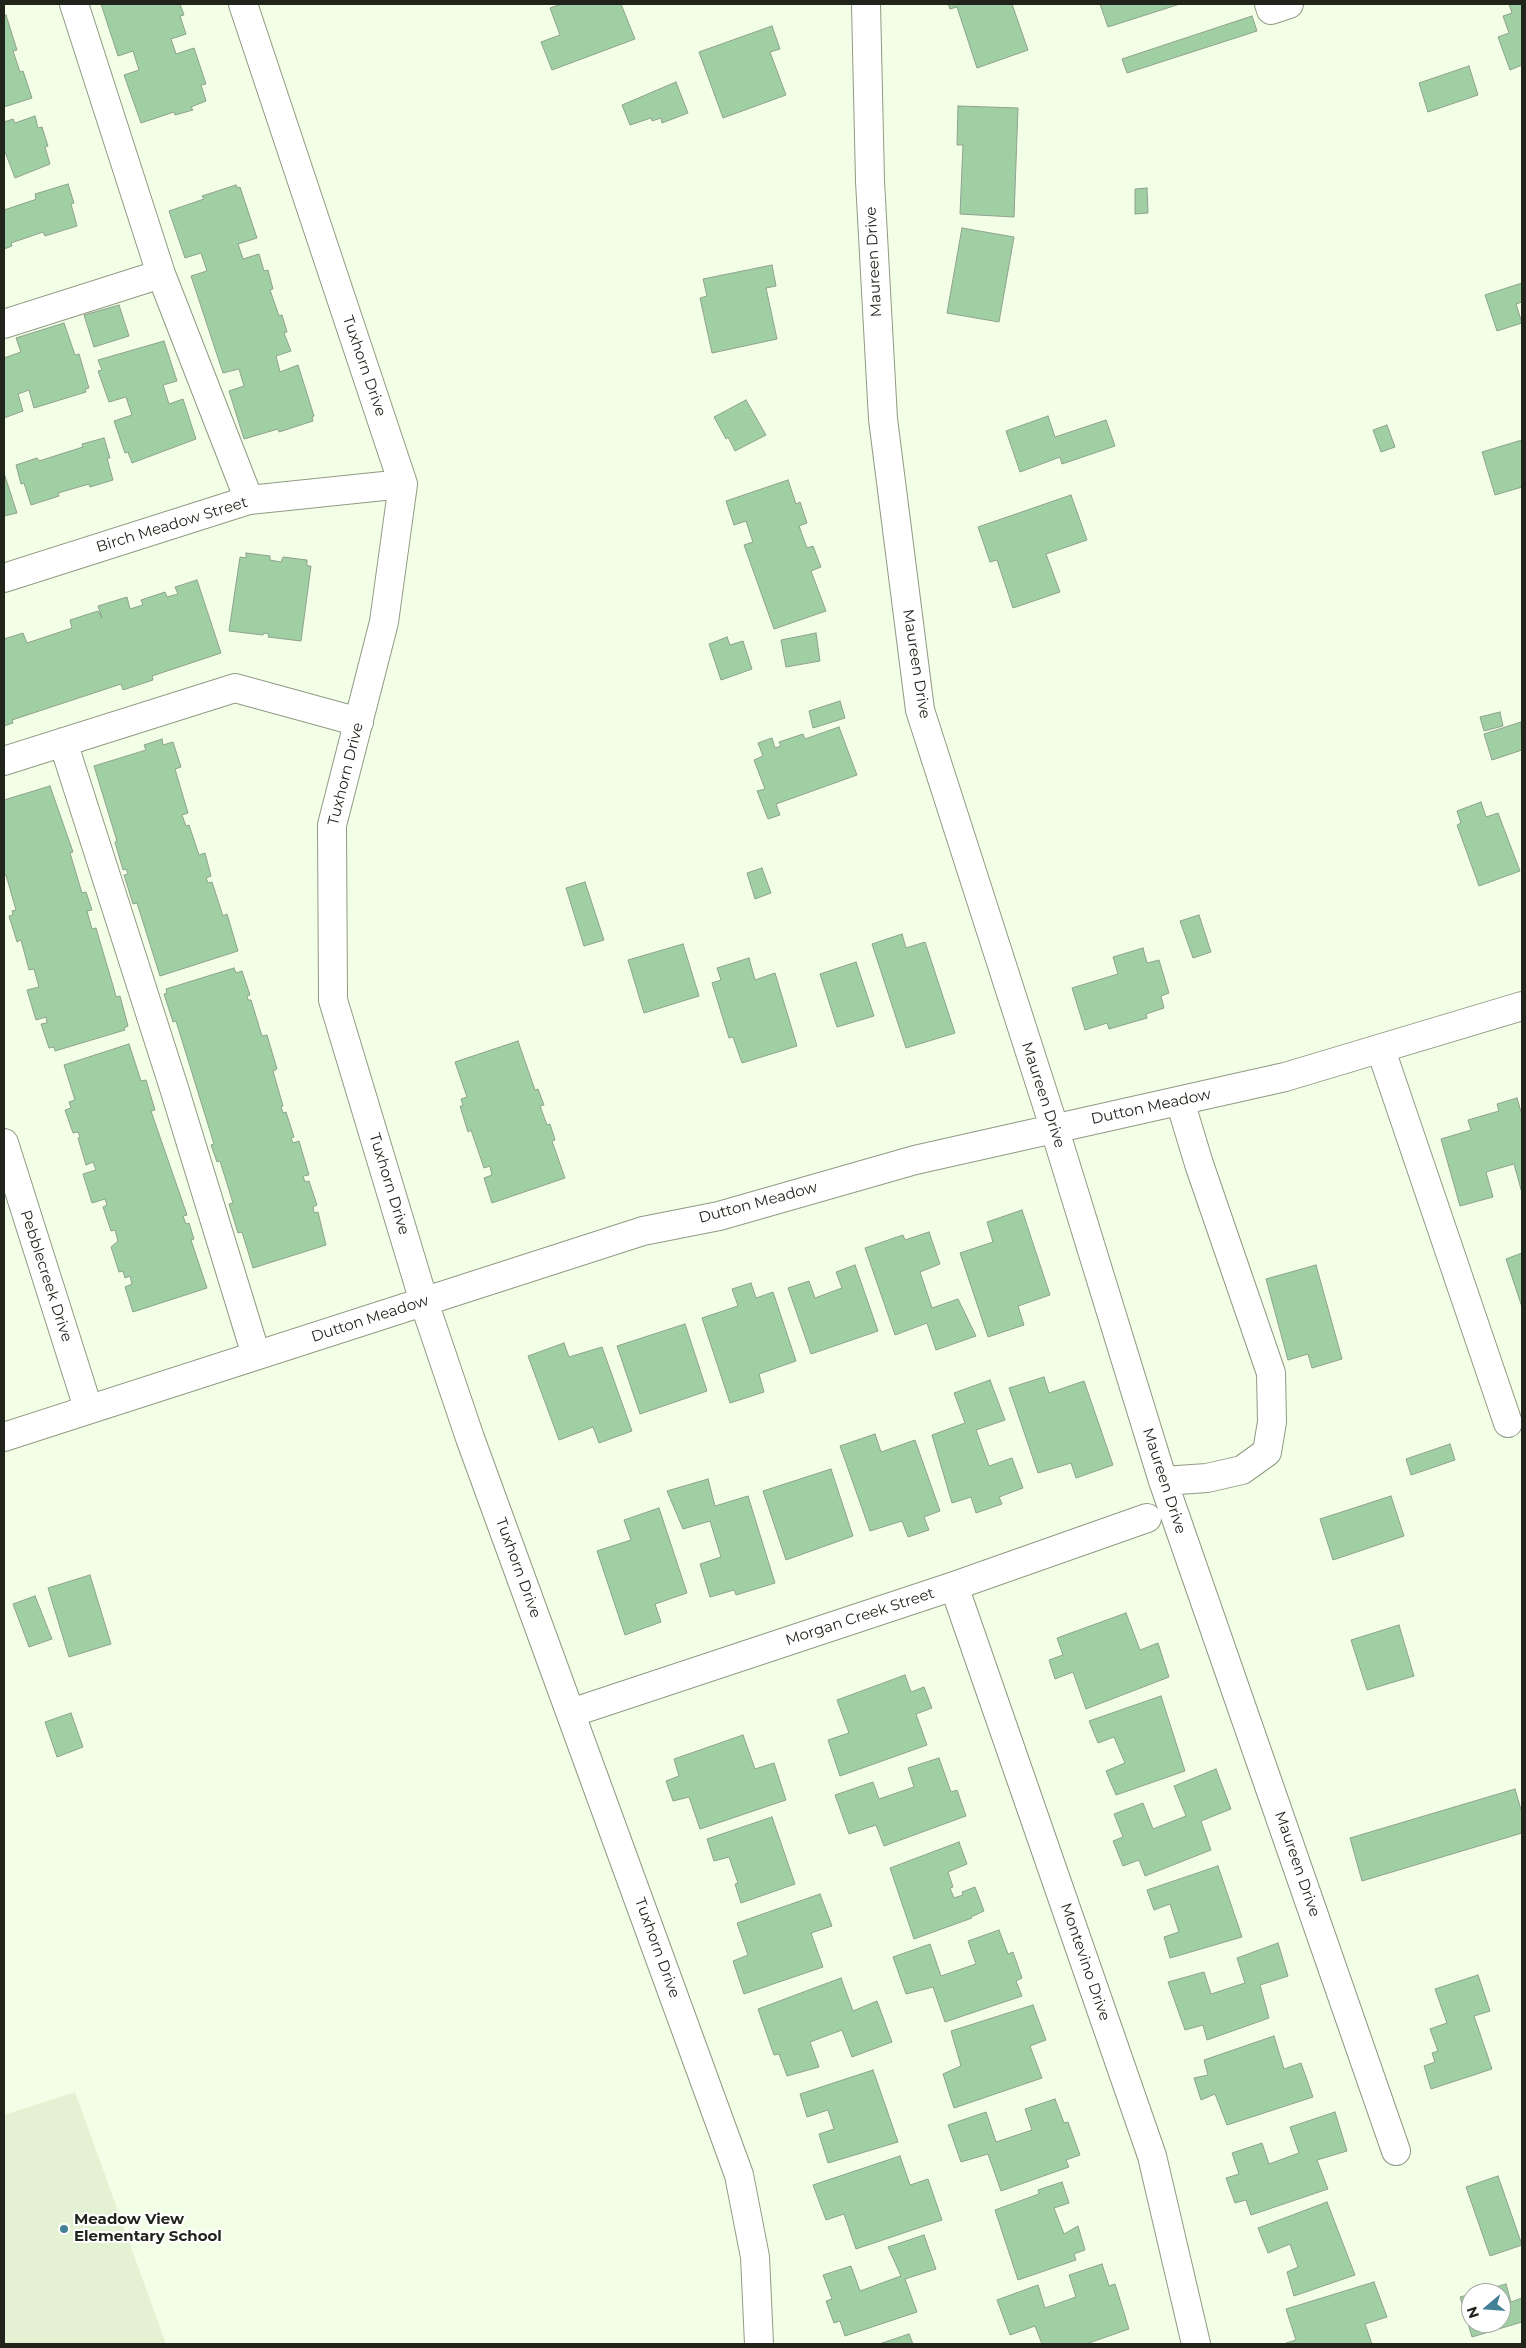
<!DOCTYPE html>
<style>
body{margin:0}
#map{position:relative;width:1526px;height:2348px;overflow:hidden;background:#f2fee5;font-family:Montserrat,sans-serif}
canvas{display:block}
.frame{position:absolute;inset:0;border:5px solid #20241b;pointer-events:none}
.north{position:absolute;left:1461px;top:2283px;width:50px;height:50px;box-sizing:border-box;background:#fff;border:1px solid #a6a7a4;border-radius:50%;rotate:252deg;font-size:14px;font-weight:700;line-height:20px;text-align:center;color:#20241b}
.north::after{content:'';display:block;margin:auto;width:18px;height:22px;background:#438096;clip-path:polygon(50% 0,100% 100%,50% 72%,0 100%)}
</style>
<div id="map">
<canvas width="1526" height="2348"></canvas>
<div class="frame"></div>
<div class="north">N</div>
</div>
<script>
const ctx = document.querySelector('canvas').getContext('2d');
ctx.lineJoin = 'round';
function fillPath(path, color) { ctx.fillStyle = color; ctx.fill(path, 'evenodd'); }
const shape = rows => new Path2D(rows.map(r => 'M' + r).join(''));
function stroke(path, color, width, dash) { ctx.strokeStyle = color; ctx.lineWidth = width; ctx.lineCap = dash ? 'butt' : 'round'; ctx.setLineDash(dash || []); ctx.stroke(path); }
function label(font, color, halo, rows, align = 'center') {
  ctx.font = font + ' Montserrat,sans-serif'; ctx.lineWidth = 4; ctx.setLineDash([]); ctx.textBaseline = 'middle'; ctx.strokeStyle = halo; ctx.fillStyle = color; for (const [text, x, y, turn = 0] of rows) {
    ctx.save(); ctx.translate(x, y); ctx.rotate((+turn || 0) * Math.PI / 180); ctx.textAlign = isNaN(turn) ? turn : align; if (halo) ctx.strokeText(text, 0, 0); ctx.fillText(text, 0, 0); ctx.restore();
  }
}
const built = shape([
 [75,2092,166,2344,4,2344,4,2115]
]);
const building = shape([
 [101,4,180,4,184,15,180,16,186,34,171,39,176,54,194,48,206,84,201,85,206,101,191,107,193,110,175,115,174,112,141,123,124,75,139,70,133,51,118,56,101,4],
 [562,4,621,4,635,39,552,70,541,42,560,35,550,8,562,4],
 [948,4,1012,4,1028,50,977,68,957,7,950,9,948,4],
 [1100,4,1180,4,1108,27,1100,4],
 [1509,4,1522,4,1522,65,1510,70,1498,37,1509,33,1503,16,1512,13,1509,4],
 [6,15,17,50,13,51,20,72,23,71,32,98,4,107,4,16,6,15],
 [1252,16,1257,31,1127,73,1122,59,1252,16],
 [772,26,780,49,770,52,786,95,723,118,699,52,772,26],
 [1469,66,1478,95,1428,112,1419,83,1469,66],
 [676,82,688,113,662,123,661,118,652,121,651,118,630,125,622,105,676,82],
 [958,106,1018,108,1014,217,960,214,963,145,957,145,958,106],
 [35,116,38,128,42,127,48,146,45,147,50,164,15,178,4,149,4,122,13,119,15,123,35,116],
 [68,184,74,203,71,204,77,226,45,236,43,232,11,243,12,246,4,249,4,210,34,200,36,199,35,194,68,184],
 [236,185,237,188,240,187,257,238,238,244,243,259,259,254,264,271,268,270,273,289,270,290,279,316,282,315,287,332,284,333,291,351,276,356,280,372,298,365,314,416,312,417,313,421,279,432,278,429,244,439,229,391,244,386,239,369,223,373,191,276,207,271,201,253,185,258,169,211,204,199,202,196,236,185],
 [1147,188,1148,213,1135,214,1135,189,1147,188],
 [962,228,1014,237,999,322,947,313,962,228],
 [772,265,776,286,766,288,777,339,712,353,700,298,707,296,703,279,772,265],
 [1522,283,1522,302,1516,304,1522,323,1497,331,1485,295,1522,283],
 [119,305,129,336,94,347,84,315,119,305],
 [64,323,75,355,79,354,89,388,85,389,86,392,34,408,29,390,18,394,23,411,4,418,4,358,21,352,16,338,64,323],
 [164,341,177,381,163,385,169,404,183,399,196,439,132,463,128,452,125,453,114,421,132,415,126,397,109,402,98,371,102,370,98,360,164,341],
 [746,400,766,435,735,451,728,437,726,439,714,417,746,400],
 [1048,416,1055,437,1106,420,1115,446,1062,464,1060,457,1020,472,1006,431,1048,416],
 [1387,425,1395,447,1381,452,1373,430,1387,425],
 [104,438,110,458,107,458,113,480,90,487,89,484,58,493,59,496,31,505,24,483,21,484,16,465,37,458,39,461,83,447,82,444,104,438],
 [1522,440,1522,487,1495,495,1482,452,1522,440],
 [4,473,17,513,4,516,4,473],
 [788,480,796,504,800,502,807,523,799,526,807,548,813,546,821,567,811,571,826,611,774,629,744,545,753,542,746,521,734,525,726,501,788,480],
 [1071,495,1087,540,1046,554,1060,592,1013,608,997,560,990,562,978,527,1071,495],
 [246,553,270,556,270,560,281,562,283,557,307,560,307,566,311,566,301,641,268,637,269,634,264,633,263,635,229,631,240,557,246,558,246,553],
 [197,580,221,653,152,676,153,680,123,690,121,684,12,720,13,723,4,726,4,639,23,633,27,643,72,628,70,620,98,611,102,618,98,606,127,597,130,609,143,605,141,600,165,592,167,597,178,594,175,587,197,580],
 [816,633,820,661,786,667,781,640,816,633],
 [727,637,730,645,743,641,752,669,721,680,709,644,727,637],
 [840,701,845,718,813,728,809,711,840,701],
 [1500,712,1503,726,1484,731,1480,717,1500,712],
 [1521,722,1522,750,1492,760,1484,734,1521,722],
 [839,727,857,775,776,804,780,815,768,819,757,791,765,789,754,760,763,756,758,743,772,738,775,748,781,746,779,742,803,734,805,739,839,727],
 [162,739,163,745,173,742,181,767,175,769,188,813,182,815,186,826,189,825,199,855,205,853,211,876,206,878,208,883,212,882,223,916,227,914,238,951,160,976,137,903,133,904,124,875,128,874,126,869,123,870,115,842,117,841,94,766,146,750,144,745,162,739],
 [50,786,73,852,70,853,82,893,86,892,92,910,87,911,92,929,96,928,114,989,116,997,120,996,128,1026,124,1028,125,1030,55,1051,54,1047,49,1048,41,1024,47,1023,46,1017,36,1020,27,990,39,987,34,969,29,970,21,940,17,942,9,916,13,915,12,911,16,910,6,875,4,876,4,800,50,786],
 [1481,802,1486,817,1498,813,1520,871,1479,886,1457,825,1461,823,1457,811,1481,802],
 [762,868,771,893,755,899,747,873,762,868],
 [585,882,604,940,584,946,566,888,585,882],
 [1199,915,1211,952,1193,958,1180,921,1199,915],
 [902,934,906,948,925,942,955,1033,906,1048,872,944,902,934],
 [683,944,699,996,644,1013,628,960,683,944],
 [1143,948,1147,963,1159,960,1169,993,1161,996,1164,1008,1146,1014,1147,1018,1109,1029,1107,1023,1085,1030,1072,988,1118,974,1113,957,1143,948],
 [749,958,755,980,775,973,797,1046,742,1063,733,1037,729,1038,712,983,721,980,717,968,749,958],
 [856,962,874,1016,837,1027,820,974,856,962],
 [234,968,236,973,242,971,250,995,247,996,248,1000,251,1000,262,1036,267,1035,277,1069,273,1071,283,1106,281,1107,283,1113,286,1112,294,1137,291,1138,293,1143,299,1141,309,1175,303,1176,305,1182,309,1181,317,1205,313,1207,314,1213,318,1212,326,1245,253,1268,242,1232,238,1233,229,1204,233,1203,220,1161,217,1162,211,1145,214,1144,176,1021,173,1022,164,994,167,993,166,989,234,968],
 [518,1041,535,1090,538,1089,544,1105,540,1106,547,1125,550,1124,555,1140,552,1141,565,1178,492,1203,484,1178,492,1175,490,1166,484,1168,471,1130,468,1132,460,1106,463,1106,461,1099,467,1097,455,1062,518,1041],
 [129,1044,141,1081,146,1080,155,1110,151,1111,187,1215,183,1216,186,1224,189,1223,194,1239,191,1240,207,1288,133,1312,125,1287,132,1284,130,1276,125,1278,123,1271,119,1272,111,1247,118,1241,115,1230,111,1231,103,1207,107,1205,105,1199,92,1203,83,1174,96,1170,93,1162,86,1165,78,1138,80,1137,78,1132,73,1133,65,1110,71,1108,69,1102,75,1100,64,1065,129,1044],
 [1517,1098,1522,1115,1522,1193,1514,1164,1486,1172,1493,1197,1460,1206,1441,1139,1471,1130,1468,1120,1499,1111,1497,1104,1517,1098],
 [1022,1210,1050,1295,1018,1306,1024,1325,988,1337,960,1253,993,1242,987,1222,1022,1210],
 [929,1232,940,1264,920,1272,932,1308,958,1299,976,1336,936,1350,927,1323,895,1335,865,1248,903,1235,905,1240,929,1232],
 [1522,1253,1522,1307,1506,1259,1522,1253],
 [855,1265,878,1331,811,1354,788,1288,809,1281,815,1298,842,1288,836,1272,855,1265],
 [1316,1265,1342,1359,1312,1368,1308,1354,1288,1360,1266,1279,1316,1265],
 [751,1283,756,1298,773,1292,796,1361,759,1374,764,1392,730,1403,702,1318,738,1306,732,1289,751,1283],
 [685,1324,707,1391,640,1414,617,1346,685,1324],
 [564,1343,569,1357,602,1347,632,1431,599,1443,593,1427,559,1440,528,1356,564,1343],
 [1044,1377,1049,1393,1084,1381,1113,1465,1076,1478,1071,1463,1038,1473,1009,1388,1044,1377],
 [990,1380,1005,1420,976,1430,989,1466,1012,1458,1023,1488,999,1497,1002,1504,976,1513,971,1497,952,1503,932,1435,965,1423,954,1393,990,1380],
 [875,1434,881,1452,915,1440,940,1511,924,1517,929,1530,908,1537,902,1521,870,1531,840,1446,875,1434],
 [1450,1444,1455,1460,1411,1475,1406,1459,1450,1444],
 [831,1469,853,1536,786,1560,763,1491,831,1469],
 [708,1479,715,1506,748,1496,775,1583,736,1595,734,1590,710,1597,700,1564,721,1557,710,1521,683,1529,667,1491,708,1479],
 [1391,1496,1404,1536,1333,1560,1320,1519,1391,1496],
 [659,1508,687,1593,655,1604,661,1622,625,1635,597,1551,631,1540,624,1520,659,1508],
 [90,1575,111,1644,69,1657,48,1588,90,1575],
 [35,1596,52,1639,29,1647,13,1604,35,1596],
 [1126,1613,1140,1650,1158,1643,1169,1677,1086,1709,1073,1672,1055,1679,1049,1660,1063,1655,1057,1638,1126,1613],
 [1399,1625,1414,1676,1367,1690,1351,1640,1399,1625],
 [905,1675,911,1692,924,1687,932,1708,916,1714,927,1745,840,1776,828,1740,849,1733,837,1700,905,1675],
 [1161,1696,1185,1771,1116,1795,1106,1771,1125,1763,1114,1737,1098,1743,1089,1721,1161,1696],
 [71,1713,83,1747,57,1757,45,1722,71,1713],
 [743,1735,755,1769,774,1763,786,1800,700,1829,689,1797,673,1801,666,1781,679,1776,674,1759,743,1735],
 [939,1758,951,1792,957,1790,966,1816,884,1846,876,1825,849,1834,835,1795,873,1782,879,1799,914,1787,908,1768,939,1758],
 [1216,1769,1231,1809,1201,1821,1211,1850,1145,1876,1139,1860,1123,1866,1113,1841,1123,1837,1114,1814,1143,1803,1153,1829,1186,1816,1174,1786,1216,1769],
 [1515,1789,1522,1813,1522,1833,1362,1881,1350,1838,1515,1789],
 [772,1817,795,1884,741,1903,735,1884,738,1883,729,1857,714,1861,707,1839,772,1817],
 [959,1842,967,1864,948,1872,953,1887,950,1888,954,1898,963,1895,962,1892,975,1887,984,1911,971,1917,972,1918,914,1939,890,1868,959,1842],
 [1218,1866,1242,1937,1170,1958,1164,1937,1179,1932,1170,1904,1154,1910,1147,1890,1218,1866],
 [820,1894,832,1926,811,1933,823,1967,744,1994,733,1961,748,1955,737,1923,820,1894],
 [999,1930,1008,1954,1013,1952,1022,1978,1016,1981,1022,1996,945,2022,933,1987,906,1994,893,1957,930,1944,941,1976,976,1964,968,1941,999,1930],
 [1278,1943,1288,1976,1260,1985,1269,2018,1207,2040,1203,2025,1185,2030,1168,1982,1204,1972,1211,1994,1245,1983,1237,1958,1278,1943],
 [1478,1975,1490,2011,1474,2016,1492,2069,1431,2089,1424,2066,1435,2062,1432,2053,1438,2051,1430,2029,1447,2023,1435,1989,1478,1975],
 [841,1978,853,2011,877,2001,892,2042,852,2057,842,2030,810,2042,819,2067,787,2076,779,2054,774,2055,758,2009,841,1978],
 [1033,2005,1046,2040,1030,2046,1042,2078,954,2108,943,2074,961,2066,951,2031,1033,2005],
 [1274,2036,1284,2069,1301,2063,1313,2097,1227,2125,1215,2094,1201,2100,1194,2078,1208,2075,1204,2060,1274,2036],
 [873,2070,898,2142,828,2163,819,2134,834,2129,828,2110,807,2117,800,2094,873,2070],
 [1055,2099,1064,2123,1068,2122,1080,2155,1066,2160,1069,2167,1001,2191,988,2154,961,2162,948,2125,986,2112,996,2142,1032,2130,1025,2109,1055,2099],
 [1335,2112,1347,2151,1317,2160,1328,2189,1251,2215,1246,2200,1235,2203,1226,2178,1239,2174,1232,2153,1262,2143,1269,2164,1299,2153,1290,2127,1335,2112],
 [900,2156,910,2185,928,2179,942,2220,856,2249,844,2214,826,2220,813,2185,900,2156],
 [1498,2176,1522,2245,1490,2256,1466,2187,1498,2176],
 [1062,2182,1069,2203,1054,2208,1064,2234,1078,2226,1085,2250,1074,2254,1076,2260,1018,2280,995,2210,1039,2194,1038,2190,1062,2182],
 [1327,2202,1355,2275,1294,2296,1287,2272,1298,2267,1290,2244,1268,2253,1258,2228,1327,2202],
 [924,2235,936,2269,905,2279,917,2312,845,2336,840,2321,834,2323,826,2301,832,2299,823,2275,851,2266,860,2291,901,2276,888,2247,924,2235],
 [1102,2264,1109,2286,1115,2284,1129,2329,1086,2344,1042,2344,1035,2326,1010,2335,997,2300,1038,2285,1045,2308,1076,2297,1069,2275,1102,2264],
 [1374,2282,1387,2317,1365,2324,1372,2344,1283,2344,1296,2340,1286,2309,1374,2282],
 [1506,2284,1511,2302,1522,2298,1522,2322,1472,2337,1460,2297,1471,2294,1471,2323,1501,2323,1501,2293,1474,2293,1506,2284],
 [909,2334,913,2344,879,2344,909,2334]
]);
const minor = shape([
 [243,4,403,484,384,622,332,825,333,1000,424,1302,470,1438,739,2175,755,2257,759,2344],
 [866,4,870,181,883,419,920,710,1054,1127,1163,1481,1396,2151],
 [1269,4,1271,10,1289,4],
 [161,274,249,500],
 [4,324,161,274,74,4],
 [4,578,249,500,403,484],
 [63,742,174,1088,256,1355],
 [4,761,235,688,359,722],
 [1381,1050,1508,1423],
 [4,1143,88,1408],
 [4,1437,643,1231,719,1216,915,1160,1285,1077,1522,1006],
 [1163,1481,1207,1478,1242,1470,1267,1452,1272,1422,1271,1373,1199,1164,1180,1101],
 [954,1586,1152,2156,1196,2344],
 [571,1713,954,1586,1147,1518]
]);
const markers = [
 [64,2229,5,"#438096"]
];
const streetNames = [
 ["Maureen Drive",874,262,-93],
 ["Tuxhorn Drive",364,366,71],
 ["Birch Meadow Street",172,525,-17],
 ["Maureen Drive",916,664,81],
 ["Tuxhorn Drive",346,774,-76],
 ["Maureen Drive",1043,1095,72],
 ["Dutton Meadow",1151,1107,-12],
 ["Tuxhorn Drive",389,1184,73],
 ["Dutton Meadow",758,1203,-15],
 ["Pebblecreek Drive",46,1276,72],
 ["Dutton Meadow",370,1319,-18],
 ["Maureen Drive",1164,1481,72],
 ["Tuxhorn Drive",518,1568,70],
 ["Morgan Creek Street",860,1617,-18],
 ["Maureen Drive",1297,1864,71],
 ["Tuxhorn Drive",657,1948,70],
 ["Montevino Drive",1085,1962,71]
];
const poiNames = [
 ["Meadow View",74,2220],
 ["Elementary School",74,2237]
];
fillPath(built, '#e4f2d3');
fillPath(building, '#9fcfa3');
stroke(building, '#8fa290', 1);
stroke(minor, '#909a84', 30);
stroke(minor, '#fff', 28);
for (const [x, y, r, color] of markers) { const dot = new Path2D(); dot.arc(x, y, r, 0, 2 * Math.PI); ctx.fillStyle = color; ctx.fill(dot); stroke(dot, '#fff', 2); }
label('15px', '#20241b', '#fff', streetNames);
label('bold 15px', '#20241b', '#fff', poiNames, 'left');
</script>
